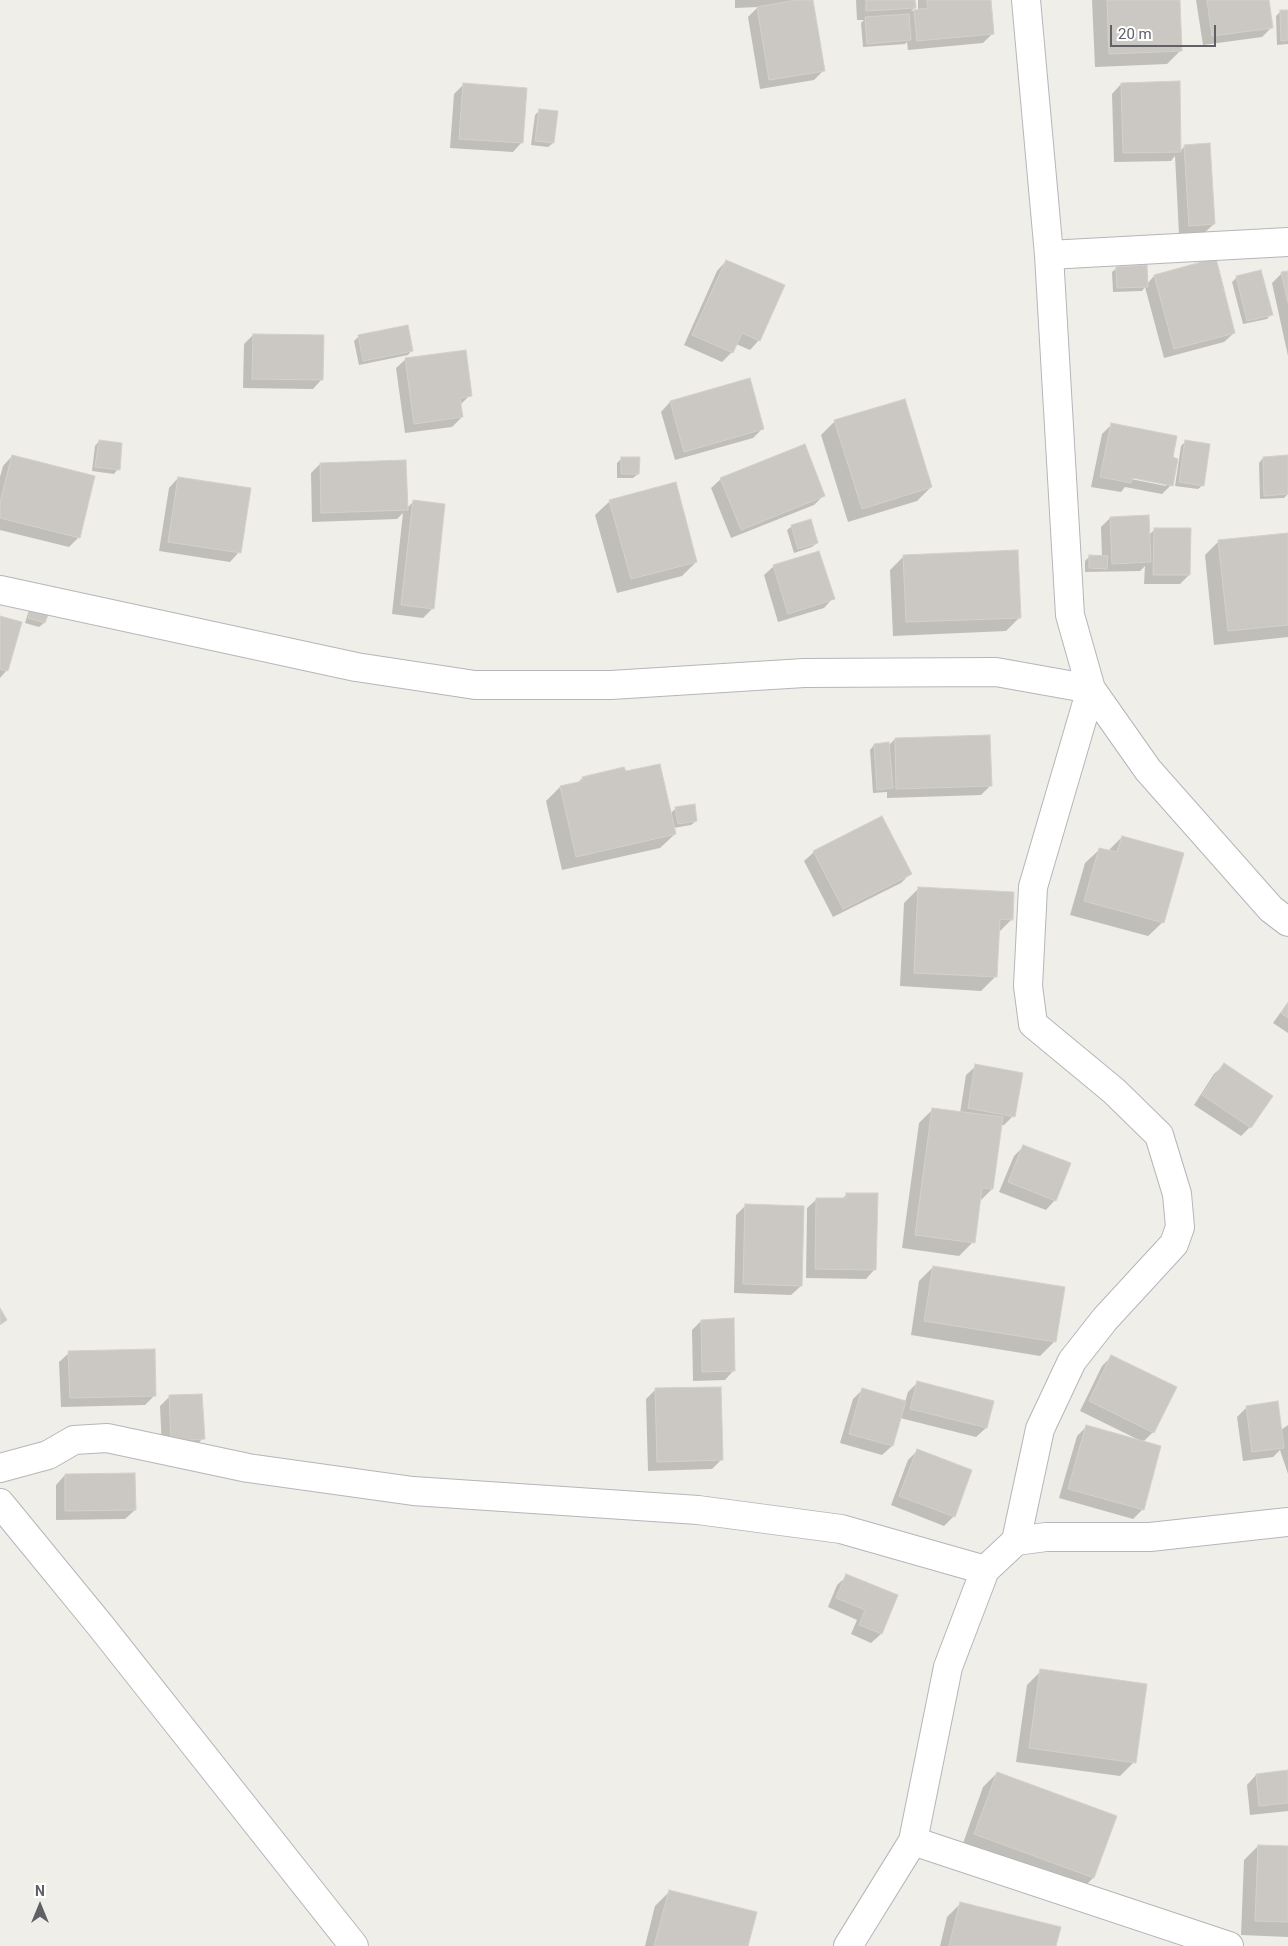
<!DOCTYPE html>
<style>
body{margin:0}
#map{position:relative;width:1288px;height:1946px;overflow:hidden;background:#efeee8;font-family:Roboto,sans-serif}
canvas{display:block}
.north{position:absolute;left:15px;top:1881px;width:50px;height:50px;-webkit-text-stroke:4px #fff;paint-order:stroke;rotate:0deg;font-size:14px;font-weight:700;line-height:20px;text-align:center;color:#5f6166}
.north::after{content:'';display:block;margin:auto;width:18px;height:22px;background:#5f6166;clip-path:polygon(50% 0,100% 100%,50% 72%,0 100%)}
.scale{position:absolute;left:1110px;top:25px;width:106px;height:22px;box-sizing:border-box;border:2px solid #5f6166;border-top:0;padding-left:6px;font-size:15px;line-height:18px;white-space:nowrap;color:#5f6166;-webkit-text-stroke:4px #fff;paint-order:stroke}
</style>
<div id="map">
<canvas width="1288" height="1946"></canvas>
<div class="north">N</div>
<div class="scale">20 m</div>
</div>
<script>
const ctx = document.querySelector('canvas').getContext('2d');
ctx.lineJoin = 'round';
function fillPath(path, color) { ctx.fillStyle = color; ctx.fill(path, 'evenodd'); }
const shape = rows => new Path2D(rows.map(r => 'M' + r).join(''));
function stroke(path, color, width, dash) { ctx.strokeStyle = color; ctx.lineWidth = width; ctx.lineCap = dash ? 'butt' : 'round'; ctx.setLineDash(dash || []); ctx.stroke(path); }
const shadow = shape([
 [735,0,812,0,824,70,814,80,760,89,748,17,758,7,735,8],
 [856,0,914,0,915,8,911,11,918,10,918,0,990,0,993,33,983,43,908,50,907,42,905,44,863,47,861,23,864,20,857,20],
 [1092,0,1179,0,1181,50,1167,64,1095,67],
 [1196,0,1268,0,1272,27,1262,37,1203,45],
 [1281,11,1288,11,1288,44,1277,45,1276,16],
 [1121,84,1180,151,1185,146,1214,224,1204,233,1179,234,1175,156,1171,161,1114,162,1112,94],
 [463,85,522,142,513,152,450,148,454,94],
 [540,110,553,143,548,147,531,145,535,115],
 [726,261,759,340,750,350,736,344,732,352,722,362,684,345,717,271],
 [1117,268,1147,284,1154,276,1234,333,1224,342,1164,358,1145,287,1142,291,1113,292,1112,272],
 [1288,272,1288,356,1272,283,1282,273],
 [1237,277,1271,314,1267,319,1243,324,1232,282],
 [253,335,322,379,313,389,243,388,244,344],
 [359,336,412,350,408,355,359,365,354,341],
 [406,359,470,395,460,405,462,417,452,427,405,433,396,368],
 [749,380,763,428,753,438,675,460,661,412,670,402],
 [835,421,931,487,917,501,848,522,821,435],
 [1111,425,1171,458,1171,485,1162,494,1125,487,1121,492,1091,487,1102,434],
 [1127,476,1166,483,1166,486,1126,478],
 [99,441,118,469,114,474,92,471,95,446],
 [1185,442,1203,485,1198,489,1175,486,1181,446],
 [12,456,94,477,78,538,69,547,0,530,0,477,3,466],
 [622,458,638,474,633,478,617,478,617,463],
 [1263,458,1288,487,1288,494,1284,498,1260,499,1259,463],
 [320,464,407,508,413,502,433,608,423,618,392,614,403,513,397,519,312,522,311,473],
 [178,478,239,552,230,562,159,551,169,488],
 [721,479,824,495,814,505,731,538,711,488],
 [610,501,696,562,682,576,617,593,595,515],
 [1110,518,1148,536,1155,529,1189,575,1180,584,1144,584,1145,566,1140,571,1085,572,1085,561,1089,557,1102,557,1101,527],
 [792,526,817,543,812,547,794,553,787,530],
 [1288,534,1288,637,1214,645,1205,555,1219,541],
 [904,556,1020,617,1006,631,893,636,890,570],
 [774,566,833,598,824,608,778,622,764,575],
 [29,610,48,610,44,623,39,627,25,623],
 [0,618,7,670,0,678],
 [895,739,990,786,981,795,887,798,887,792,873,793,870,750,874,745,888,746],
 [583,778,670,814,676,808,696,821,691,825,673,828,675,834,660,848,562,870,546,801,560,787,577,783],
 [1122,837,1163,922,1148,936,1070,915,1085,863,1100,849,1108,851],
 [814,852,910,874,901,883,833,917,804,861],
 [919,888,1012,919,998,933,996,976,981,991,900,986,904,903],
 [1288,1002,1288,1033,1273,1023],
 [1224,1065,1250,1127,1241,1136,1194,1105,1214,1074],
 [976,1066,1013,1116,1004,1125,1000,1125,992,1189,979,1202,973,1242,959,1256,902,1248,919,1123,933,1109,960,1113,966,1075],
 [1024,1146,1055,1200,1046,1210,999,1192,1014,1156],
 [847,1194,875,1269,866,1279,806,1278,807,1208,817,1199,842,1199],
 [746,1205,801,1286,791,1295,734,1293,736,1215],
 [933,1267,1055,1341,1040,1356,911,1335,919,1281],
 [701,1321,734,1370,725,1380,693,1381,692,1330],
 [69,1353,155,1395,145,1405,61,1407,59,1362],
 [1111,1357,1153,1432,1143,1442,1143,1509,1133,1519,1059,1498,1077,1436,1086,1427,1141,1441,1080,1411,1102,1366],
 [917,1383,986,1428,976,1437,900,1418,892,1446,882,1455,840,1443,853,1399,862,1390,905,1402,908,1392],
 [655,1390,722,1459,712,1469,648,1471,646,1399],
 [169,1397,203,1438,194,1448,162,1449,160,1406],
 [1247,1407,1281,1430,1288,1425,1288,1474,1280,1450,1273,1457,1243,1461,1237,1417],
 [917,1451,954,1516,944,1526,891,1505,908,1460],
 [65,1475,135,1510,125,1519,56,1520,56,1485],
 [847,1576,896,1596,881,1634,871,1643,851,1634,857,1620,828,1607,837,1585],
 [1041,1671,1134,1762,1120,1776,1016,1762,1027,1685],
 [1288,1771,1288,1811,1250,1815,1247,1785,1256,1775],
 [997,1773,1115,1816,1093,1878,1079,1892,961,1849,983,1787],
 [1258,1846,1288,1847,1288,1937,1241,1935,1244,1860],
 [669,1892,747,1946,645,1946,655,1906],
 [961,1903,1055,1946,940,1946,947,1917]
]);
const building = shape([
 [796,0,813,0,825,71,769,80,757,7,796,0],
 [866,0,915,0,916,8,866,11,866,0],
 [927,0,991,0,994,34,917,41,914,10,928,8,927,0],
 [1107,0,1180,0,1182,51,1109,54,1107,0],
 [1207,0,1269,0,1273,28,1212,36,1207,0],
 [1280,10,1288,10,1288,40,1281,41,1280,10],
 [909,14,911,40,867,44,865,17,909,14],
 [1180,81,1181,152,1123,153,1121,83,1180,81],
 [463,83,527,88,523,143,459,139,463,83],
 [539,109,558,111,554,143,535,141,539,109],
 [1210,143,1215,224,1189,226,1184,145,1210,143],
 [1216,258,1235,333,1174,349,1154,275,1216,258],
 [726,260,785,285,760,341,742,333,733,353,692,335,726,260],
 [1147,265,1148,287,1117,288,1116,267,1147,265],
 [1261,270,1273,315,1247,321,1236,276,1261,270],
 [1288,271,1288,303,1281,272,1288,271],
 [408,325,413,351,363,361,358,335,408,325],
 [253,334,324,335,323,380,252,379,253,334],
 [466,350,472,396,460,398,463,417,414,424,405,358,466,350],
 [750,378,764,429,684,452,670,401,750,378],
 [905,399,932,487,862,509,834,420,905,399],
 [1111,423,1177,436,1173,457,1178,459,1173,486,1133,478,1131,483,1100,477,1111,423],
 [99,440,122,443,120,470,95,467,99,440],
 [1185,440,1210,444,1204,486,1179,482,1185,440],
 [805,444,825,496,741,530,720,478,805,444],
 [12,455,95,476,80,538,0,518,0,502,12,455],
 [1288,455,1288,494,1264,496,1263,457,1288,455],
 [621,457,640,457,639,474,621,474,621,457],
 [406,460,408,510,321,513,320,463,406,460],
 [178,477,251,488,241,553,168,542,178,477],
 [676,482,697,562,631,579,609,500,676,482],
 [413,500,445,504,434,609,401,605,413,500],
 [1149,515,1151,562,1112,564,1110,517,1149,515],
 [811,519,818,543,798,549,791,525,811,519],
 [1154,528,1191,528,1190,575,1153,575,1154,528],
 [1288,533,1288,625,1228,631,1218,540,1288,533],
 [1018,550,1021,618,906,622,903,555,1018,550],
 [819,551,835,599,788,614,773,565,819,551],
 [1089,555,1108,556,1107,569,1089,568,1089,555],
 [33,604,50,609,45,623,28,618,33,604],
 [0,616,22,622,8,671,0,669,0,616],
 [990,735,992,786,896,789,895,738,990,735],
 [889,742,893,788,877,790,874,744,889,742],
 [660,764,676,834,576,857,560,786,583,781,582,777,624,767,626,771,660,764],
 [695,804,697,821,678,824,675,807,695,804],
 [882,816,912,874,843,909,813,851,882,816],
 [1122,836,1184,853,1164,923,1084,901,1099,848,1117,852,1122,836],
 [918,887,1014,892,1013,920,1000,919,997,977,914,973,918,887],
 [1288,1004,1288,1018,1281,1013,1288,1004],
 [1224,1063,1273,1096,1251,1128,1202,1095,1224,1063],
 [975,1064,1023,1073,1015,1117,968,1108,975,1064],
 [932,1108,1003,1117,993,1189,982,1188,975,1243,915,1235,932,1108],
 [1023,1145,1071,1163,1056,1201,1008,1182,1023,1145],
 [846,1193,878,1193,876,1270,815,1269,816,1198,846,1198,846,1193],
 [745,1204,804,1206,802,1286,743,1284,745,1204],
 [933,1266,1065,1287,1056,1342,924,1321,933,1266],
 [0,1308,7,1320,0,1325,0,1308],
 [734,1318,735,1371,702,1372,701,1320,734,1318],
 [155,1349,156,1396,70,1398,68,1351,155,1349],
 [1111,1355,1177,1387,1154,1433,1089,1401,1111,1355],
 [917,1381,994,1401,987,1428,910,1409,917,1381],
 [721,1387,723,1460,657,1462,655,1388,721,1387],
 [862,1388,906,1401,893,1446,849,1434,862,1388],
 [202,1394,205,1439,171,1441,169,1395,202,1394],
 [1278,1401,1284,1448,1252,1452,1246,1406,1278,1401],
 [1086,1425,1161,1446,1144,1510,1068,1489,1086,1425],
 [917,1449,972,1470,955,1517,899,1496,917,1449],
 [135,1473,136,1510,65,1511,65,1474,135,1473],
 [846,1574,898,1595,882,1634,859,1625,865,1610,836,1598,846,1574],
 [1040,1669,1147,1684,1136,1763,1029,1748,1040,1669],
 [1288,1770,1288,1803,1259,1806,1256,1774,1288,1770],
 [997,1772,1117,1816,1094,1878,974,1834,997,1772],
 [1258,1845,1288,1846,1288,1922,1255,1921,1258,1845],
 [669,1890,757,1912,748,1946,654,1946,669,1890],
 [960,1902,1061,1927,1056,1946,949,1946,960,1902]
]);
const street = shape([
 [1026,0,1049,255,1070,615,1091,689,1148,770,1271,909,1288,922],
 [1049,255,1288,242],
 [0,590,356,667,475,685,611,685,804,673,996,672,1091,689,1033,887,1028,986,1033,1024,1114,1091,1159,1135,1177,1194,1180,1227,1174,1244,1105,1319,1072,1361,1040,1429,1016,1541],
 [0,1468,48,1455,74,1440,107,1438,248,1468,413,1491,698,1510,841,1529,985,1570],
 [0,1503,100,1625,354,1946],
 [913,1841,1229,1946],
 [848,1946,913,1841,948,1667,985,1570,1016,1541,1046,1537,1150,1537,1288,1522]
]);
fillPath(shadow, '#0003');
fillPath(building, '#cbc8c4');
stroke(building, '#d3d1c6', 1);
stroke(street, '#b4b6ba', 30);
stroke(street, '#fff', 28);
</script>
